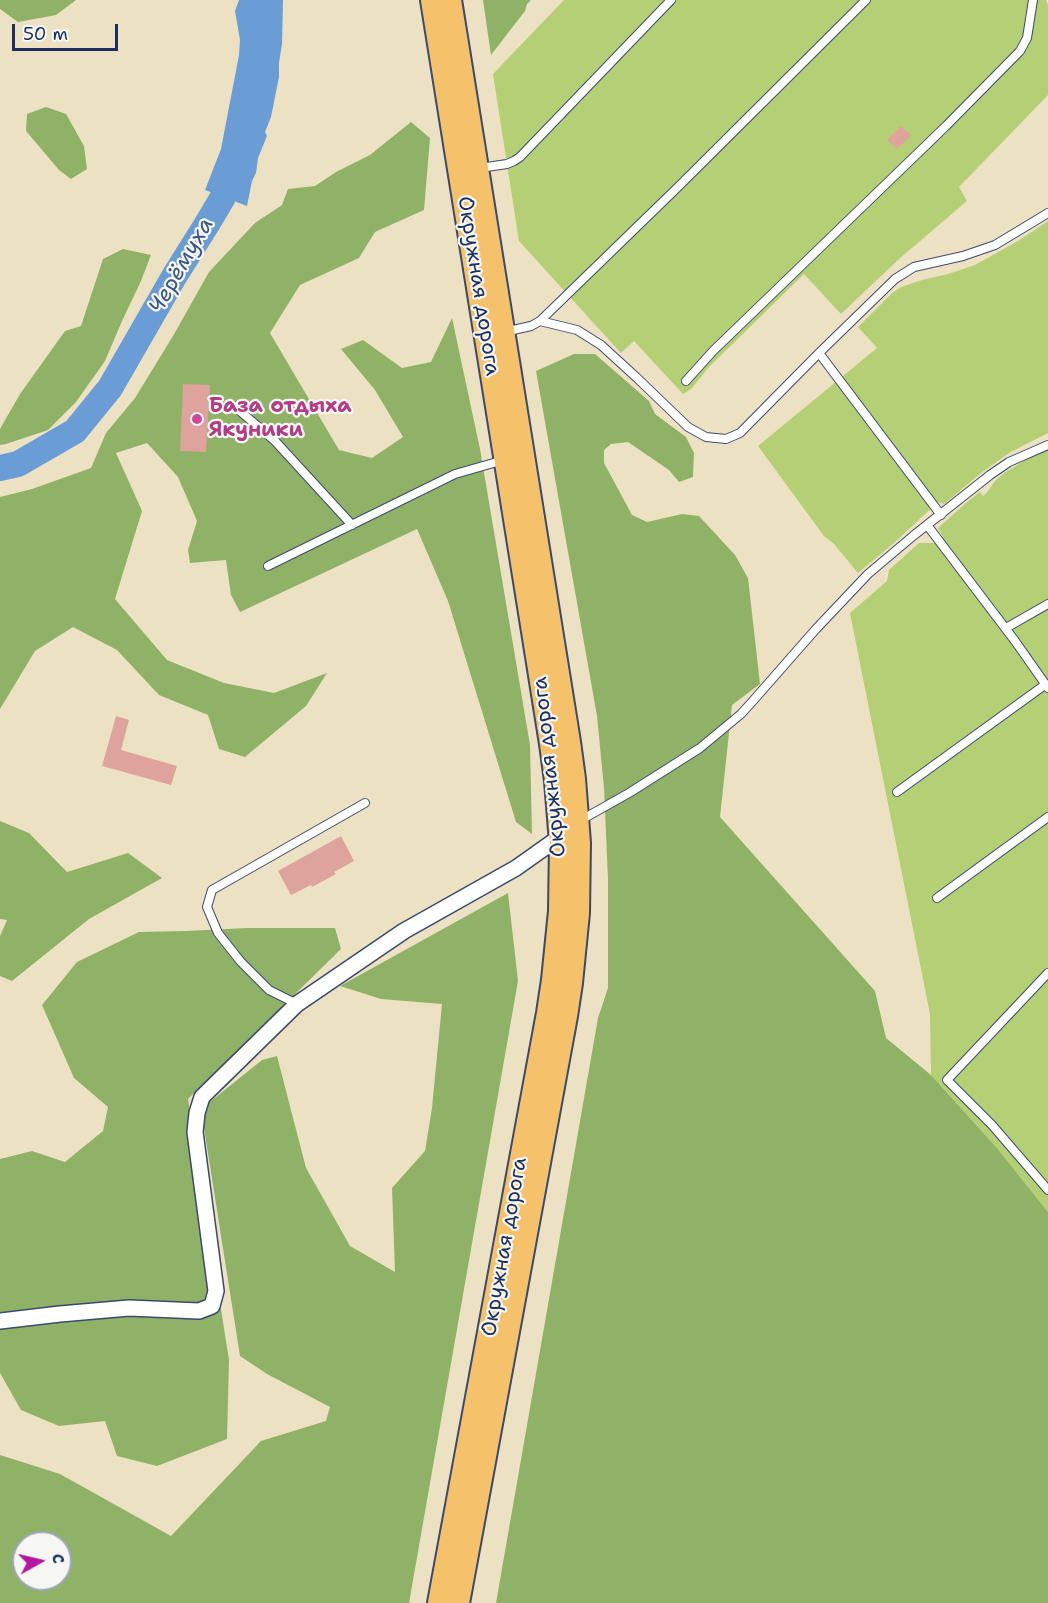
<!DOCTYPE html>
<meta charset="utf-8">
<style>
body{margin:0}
#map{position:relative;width:1048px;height:1603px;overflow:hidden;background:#ece2c3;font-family:"Shantell Sans",sans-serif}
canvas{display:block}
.north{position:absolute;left:12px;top:1531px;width:60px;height:60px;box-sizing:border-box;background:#f6f6f2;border:2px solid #9ea6b7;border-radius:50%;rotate:82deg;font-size:16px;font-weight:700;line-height:24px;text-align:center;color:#1b2f5e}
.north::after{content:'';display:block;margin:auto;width:21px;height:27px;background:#b5179e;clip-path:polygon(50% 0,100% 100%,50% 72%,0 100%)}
.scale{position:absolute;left:12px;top:24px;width:106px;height:27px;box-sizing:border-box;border:3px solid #1b2f5e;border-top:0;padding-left:8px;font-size:18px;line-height:21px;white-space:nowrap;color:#1b2f5e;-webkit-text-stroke:4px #f6f6f2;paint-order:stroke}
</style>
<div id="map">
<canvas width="1048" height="1603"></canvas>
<div class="north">С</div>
<div class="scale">50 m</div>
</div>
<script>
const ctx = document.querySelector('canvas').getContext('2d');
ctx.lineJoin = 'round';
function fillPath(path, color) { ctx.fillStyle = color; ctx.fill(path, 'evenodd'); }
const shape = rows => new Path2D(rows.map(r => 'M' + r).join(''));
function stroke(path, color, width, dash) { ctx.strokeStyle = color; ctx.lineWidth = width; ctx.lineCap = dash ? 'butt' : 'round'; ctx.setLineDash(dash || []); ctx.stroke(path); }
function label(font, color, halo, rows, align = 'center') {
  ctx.font = font + ' "Shantell Sans",sans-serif'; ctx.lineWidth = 4.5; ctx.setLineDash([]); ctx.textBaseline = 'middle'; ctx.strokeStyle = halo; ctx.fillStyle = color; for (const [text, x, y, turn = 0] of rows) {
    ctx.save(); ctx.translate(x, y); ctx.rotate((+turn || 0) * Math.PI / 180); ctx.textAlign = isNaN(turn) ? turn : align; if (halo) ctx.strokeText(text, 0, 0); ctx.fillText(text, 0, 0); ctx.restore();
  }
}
const green = shape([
 [564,0,1046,0,1048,5,1048,95,959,187,967,201,899,259,841,314,804,274,709,367,691,389,683,394,634,341,621,353,519,241,493,74],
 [1048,221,1048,433,1009,453,981,473,944,504,938,502,895,542,858,573,834,544,824,536,758,446,877,348,858,327,892,293,901,287,922,280,948,274,975,265,1018,241],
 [1048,450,1048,1212,997,1148,931,1075,930,1014,850,613,887,581,889,570,919,543,934,543,943,537,938,528,967,502,980,492,983,496,987,492,996,480,1004,473,1031,457]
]);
const forest = shape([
 [0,0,76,0,56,15,18,22,0,9],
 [483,0,531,0,527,4,525,11,491,55],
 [46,107,66,114,84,146,87,169,71,179,59,170,26,131,27,114],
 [411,122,430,138,424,210,375,232,359,258,300,285,270,333,339,450,372,458,403,437,375,390,341,349,363,340,402,368,431,362,452,318,480,449,530,745,532,834,516,822,448,601,417,529,240,612,231,595,226,560,190,563,188,550,197,521,178,477,147,443,116,453,142,511,115,599,167,660,224,683,274,693,327,673,306,706,245,757,219,749,208,715,159,695,117,650,73,627,35,651,0,709,0,497,32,489,91,468,106,433,135,398,173,336,209,272,255,223,282,205,288,189,315,186,336,172,370,155],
 [123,249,151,255,141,281,122,321,105,361,76,402,48,430,6,444,0,445,0,429,20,394,65,331,81,326,103,259],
 [574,354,595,354,649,401,655,414,686,437,694,453,693,477,679,482,669,470,628,442,611,444,604,450,604,463,632,515,647,522,682,514,699,516,735,555,748,578,760,684,732,705,720,817,875,991,886,1038,931,1075,997,1148,1048,1212,1048,1603,496,1603,598,1018,608,988,608,879,604,788,597,716,536,371],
 [0,821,29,833,67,872,128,853,162,878,89,919,12,981,0,976,0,936,7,920,0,919],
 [508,893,518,981,409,1603,0,1603,0,1455,60,1474,171,1536,261,1441,326,1421,330,1407,267,1374,240,1356,201,1109,262,1060,277,1056,306,1168,350,1246,395,1272,392,1188,425,1151,432,1108,442,1004,381,999,340,986],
 [24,1543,60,1543,60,1579,24,1579],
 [248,928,335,928,341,949,188,1099,229,1360,227,1439,157,1466,117,1456,105,1421,59,1426,21,1410,0,1373,0,1159,32,1151,65,1162,103,1131,108,1107,74,1078,42,1005,77,962,139,932,186,931]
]);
const water = shape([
 [239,0,283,0,282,44,279,63,279,77,271,117,265,132,267,136,258,158,256,173,252,181,247,206,205,190,221,149,239,55,240,40,235,11]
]);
const river = shape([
 [0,468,18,464,75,431,110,388,175,275,207,224,223,197,235,165]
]);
const building = shape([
 [901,126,911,135,897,149,887,140],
 [183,384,210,385,206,452,180,451],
 [116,716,129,720,121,750,177,766,171,785,102,766],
 [341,836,354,861,334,872,336,874,312,887,311,885,291,895,278,871]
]);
const lane = shape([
 [480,168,507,164,514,161,520,157,671,0],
 [540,321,577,330,601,345,636,377,688,427,706,437,726,439,740,433,819,353,895,279,914,267,963,256,995,245,1048,213],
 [504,332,531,326,540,321,678,187,866,0],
 [819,353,941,515],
 [686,381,713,351,946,126,1020,51,1027,38,1033,0],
 [234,406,275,441,352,525],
 [927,525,1015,641,1048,688],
 [268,566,455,474,504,460],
 [1006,628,1048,604],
 [897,792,1046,684],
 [581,820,629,793,700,748,741,714,751,703,816,629,868,574,913,536,990,475,1009,462,1048,445],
 [937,898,1048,817],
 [1048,973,947,1080,992,1125,1048,1190],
 [297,1004,269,990,241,962,218,933,207,907,212,890,365,803]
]);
const street = shape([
 [0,1321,60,1314,129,1308,199,1311,212,1306,216,1291,195,1132,197,1113,202,1097,297,1004,404,931,516,868,564,834]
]);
const primary = shape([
 [432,0,551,744,556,781,561,843,560,911,553,980,548,1013,439,1603],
 [450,0,569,742,574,779,579,843,578,913,571,983,566,1016,458,1603]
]);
const markers = [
 [197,419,6,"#d1479c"]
];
const streetNames = [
 ["Окружная дорога",478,286,81],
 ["Окружная дорога",550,767,-96],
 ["Окружная дорога",505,1247,-80]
];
const hotelNames = [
 ["База отдыха",209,407],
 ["Якуники",209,431]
];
const waterNames = [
 ["Черёмуха",182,266,-60]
];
fillPath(green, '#b5cf75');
fillPath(forest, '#90b266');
fillPath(water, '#6a9dd5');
stroke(river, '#6a9dd5', 26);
fillPath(building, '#dda39c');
stroke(lane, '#3a4a6d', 10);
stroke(street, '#3a4a6d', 18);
stroke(primary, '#3a4a6d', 26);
stroke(lane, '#fff', 8);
stroke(street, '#fff', 15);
stroke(primary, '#f5c16b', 22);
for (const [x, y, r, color] of markers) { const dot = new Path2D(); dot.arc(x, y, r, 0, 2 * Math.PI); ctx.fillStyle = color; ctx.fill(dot); stroke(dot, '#f6f6f2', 2); }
label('21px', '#1b2f5e', '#f6f6f2', streetNames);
label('bold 21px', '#b23c85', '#f6f6f2', hotelNames, 'left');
label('italic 22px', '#375688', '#f6f6f2', waterNames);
</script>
